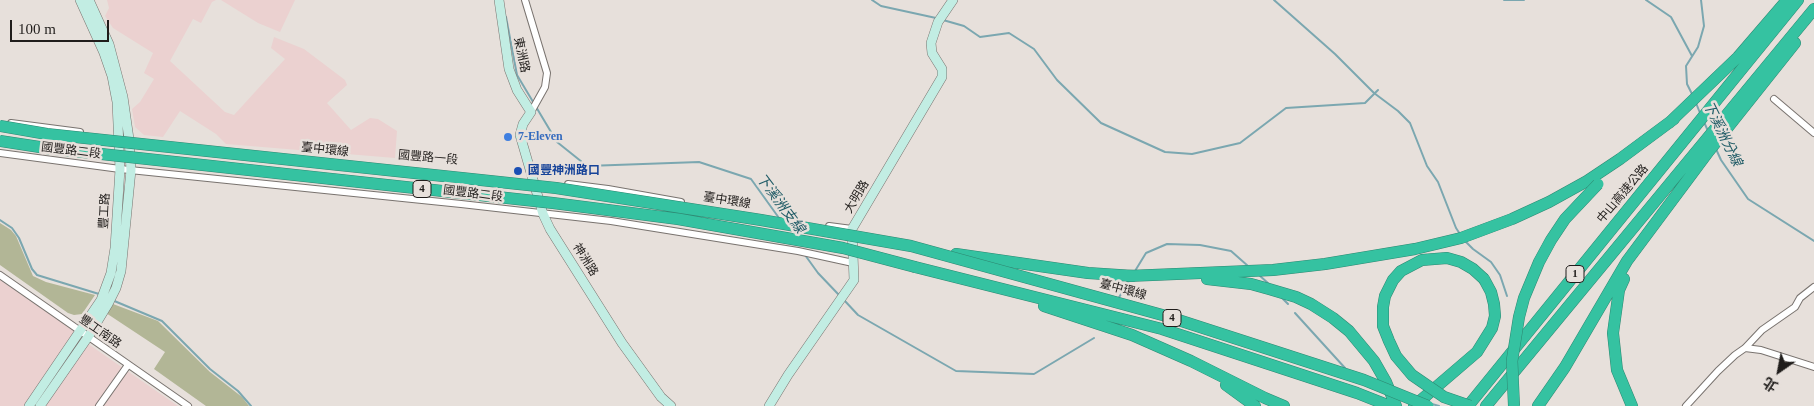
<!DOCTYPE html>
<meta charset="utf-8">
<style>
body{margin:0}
#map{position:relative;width:1814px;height:406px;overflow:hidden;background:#e7e0db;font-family:"Times New Roman","Noto Sans TC",serif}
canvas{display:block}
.north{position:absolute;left:1754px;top:346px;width:50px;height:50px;-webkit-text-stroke:4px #e7e0db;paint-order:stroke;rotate:213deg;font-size:14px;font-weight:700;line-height:20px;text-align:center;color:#201d1b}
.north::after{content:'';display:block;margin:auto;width:18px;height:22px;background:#201d1b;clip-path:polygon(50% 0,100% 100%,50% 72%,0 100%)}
.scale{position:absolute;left:10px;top:20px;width:99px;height:22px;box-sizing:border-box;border:2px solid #201d1b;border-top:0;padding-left:6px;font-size:15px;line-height:18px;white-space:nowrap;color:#201d1b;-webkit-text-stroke:4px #e7e0db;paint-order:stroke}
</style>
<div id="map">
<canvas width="1814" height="406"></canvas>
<div class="north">北</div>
<div class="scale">100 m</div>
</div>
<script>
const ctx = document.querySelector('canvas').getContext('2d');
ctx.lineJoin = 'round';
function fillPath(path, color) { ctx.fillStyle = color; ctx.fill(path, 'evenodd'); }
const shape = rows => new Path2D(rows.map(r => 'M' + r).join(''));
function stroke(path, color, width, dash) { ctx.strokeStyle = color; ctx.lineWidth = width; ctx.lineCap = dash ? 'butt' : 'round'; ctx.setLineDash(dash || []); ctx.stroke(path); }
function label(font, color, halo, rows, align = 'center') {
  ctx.font = font + ' "Times New Roman","Noto Sans TC",serif'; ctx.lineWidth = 5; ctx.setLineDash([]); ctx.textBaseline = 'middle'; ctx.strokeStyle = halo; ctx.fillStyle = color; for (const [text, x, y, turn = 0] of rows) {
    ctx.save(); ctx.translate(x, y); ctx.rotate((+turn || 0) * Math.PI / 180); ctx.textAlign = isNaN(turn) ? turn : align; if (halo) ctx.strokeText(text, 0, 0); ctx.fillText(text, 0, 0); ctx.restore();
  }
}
const industrial = shape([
 [107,0,216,0,212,2,201,23,193,19,170,61,225,112,234,115,285,59,271,48,274,37,304,49,345,80,347,85,327,103,351,130,370,118,378,119,397,131,395,158,226,144,216,134,180,111,163,137,144,135,135,127,132,109,140,102,154,79,144,73,153,53,113,28,105,16,109,8],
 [221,0,295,0,280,32,258,23],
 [0,280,71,329,84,341,178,406,0,406]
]);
const green = shape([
 [0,223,11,230,16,236,33,276,46,282,95,295,82,314,74,315,68,313,0,265],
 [113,304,158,321,210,372,242,397,249,406,206,406,154,369,165,352,106,313]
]);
const stream = shape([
 [872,0,881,6,936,18],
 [1274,0,1335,54,1374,93,1398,111,1410,123,1427,166,1438,182,1456,228,1460,234],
 [1504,0,1524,0],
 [1646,0,1671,17,1692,56],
 [506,17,517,75,557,142,587,166,699,162,751,179,779,218],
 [943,20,964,26,980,37,1009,33,1034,49,1057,80,1101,123,1165,152,1192,154,1240,143,1286,108,1365,103,1378,90],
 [1692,94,1687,84,1686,66,1698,47,1704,26,1701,0],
 [1696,103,1700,113],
 [1704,122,1708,131],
 [1716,149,1721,160,1748,199,1814,241],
 [0,220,12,228,19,238,32,269,37,275,99,294],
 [1466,242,1473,249,1491,262,1500,275,1507,296],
 [805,255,818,273,839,295],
 [1135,271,1146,253,1167,244,1200,245,1231,251,1248,266],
 [1259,275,1269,284],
 [1282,298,1288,304],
 [1118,299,1129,281],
 [112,300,162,321,210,369,238,391,251,406],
 [844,300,858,315,956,371,1034,374,1094,338],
 [1295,313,1345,368],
 [1432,404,1439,406]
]);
const street = shape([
 [525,0,547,73,545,87,531,112],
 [1774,99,1814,133],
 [11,123,80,132],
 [0,153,120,169,461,204,611,221,798,251,853,263],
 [568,184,608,189,681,202],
 [829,226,852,229],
 [0,275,188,406],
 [1745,348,1761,350,1814,367],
 [99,406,128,365],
 [1686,406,1718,371,1735,355,1745,348,1762,330,1795,307,1800,298,1814,287]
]);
const secondary = shape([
 [499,0,509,69,517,90,531,112,523,124,520,135,543,214,550,229,622,343,661,397,671,406],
 [29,406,101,300,111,273,115,248,120,169,117,102,112,76,104,53,80,0],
 [40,406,88,337,108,304,116,288,121,271,131,170,129,139,123,97,109,44,89,0],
 [769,406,788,375,854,280,852,229,942,77,942,69,932,53,931,43,938,22,953,0]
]);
const highway = shape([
 [1669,123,1738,57,1787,0],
 [956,254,1088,273,1134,276],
 [915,267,1162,329,1357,393,1390,406],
 [1128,276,1273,270,1325,264,1415,249,1461,238,1512,219,1549,202,1587,181,1620,159,1674,119],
 [1207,279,1251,284,1269,289,1296,297,1311,304,1333,318,1349,331,1374,361,1386,382,1396,406],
 [1624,279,1619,290,1613,333,1617,370,1632,406],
 [1044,306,1132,335,1191,361,1265,398,1284,406],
 [1226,385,1255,406],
 [1414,406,1477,352,1492,328,1495,316,1494,304,1491,292,1484,279],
 [1468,406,1798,0],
 [1486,406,1814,9],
 [1538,406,1565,367,1627,261,1709,151,1795,43]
]);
const highwayBridge = shape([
 [0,126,47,134,556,188,761,220,911,246,1166,316,1364,380,1428,406],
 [0,141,46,148,553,203,678,219,843,248,915,267],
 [1470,406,1444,397,1412,375,1396,356,1389,341,1383,326,1383,307,1385,296,1393,280,1401,271,1422,260,1447,258,1461,262,1473,269,1484,279],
 [1514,406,1512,361,1519,317,1524,298,1539,262,1551,240,1565,219,1598,184]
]);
const markers = [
 [508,137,5,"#3f7fe0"],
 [518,171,5,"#1a4fb4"]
];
const shields = [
 [422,189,18],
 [1575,274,18],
 [1172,318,18]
];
const shieldNames = [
 ["4",422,189],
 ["1",1575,274],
 ["4",1172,318]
];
const streetNames = [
 ["東洲路",521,55,78],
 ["臺中環線",325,150,6],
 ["國豐路二段",71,151,7],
 ["國豐路一段",428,158,5],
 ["國豐路二段",473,194,7],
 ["中山高速公路",1623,194,-50],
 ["大明路",857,197,-59],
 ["臺中環線",727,201,9],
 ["豐工路",105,211,-87],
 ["神洲路",585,260,58],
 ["臺中環線",1123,290,15],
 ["豐工南路",100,332,35]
];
const shopNames = [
 ["7-Eleven",518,137]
];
const transitNames = [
 ["國豐神洲路口",528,171]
];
const waterNames = [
 ["下溪洲分線",1722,134,64],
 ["下溪洲支線",780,204,53]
];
fillPath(industrial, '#ebd1d0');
fillPath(green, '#b2b696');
stroke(stream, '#7ba7b0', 2);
stroke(street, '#79736f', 8);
stroke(secondary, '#79736f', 10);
stroke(highway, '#2e8872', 12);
stroke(street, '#fff', 6);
stroke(secondary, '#c2ede3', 9);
stroke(highway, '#35c2a1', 11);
stroke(highwayBridge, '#2e8872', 12, []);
stroke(highwayBridge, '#35c2a1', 11);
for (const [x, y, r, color] of markers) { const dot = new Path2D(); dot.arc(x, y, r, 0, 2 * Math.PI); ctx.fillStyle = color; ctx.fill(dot); stroke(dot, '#e7e0db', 2); }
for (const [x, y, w] of shields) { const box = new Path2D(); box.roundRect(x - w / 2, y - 8.5, w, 17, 4); ctx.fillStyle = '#e7e0db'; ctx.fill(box); stroke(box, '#201d1b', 1); }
label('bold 11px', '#201d1b', null, shieldNames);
label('12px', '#201d1b', '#e7e0db', streetNames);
label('bold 12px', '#366cbe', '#e7e0db', shopNames, 'left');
label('bold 12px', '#164399', '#e7e0db', transitNames, 'left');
label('italic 14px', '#1f5b66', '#e7e0db', waterNames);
</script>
